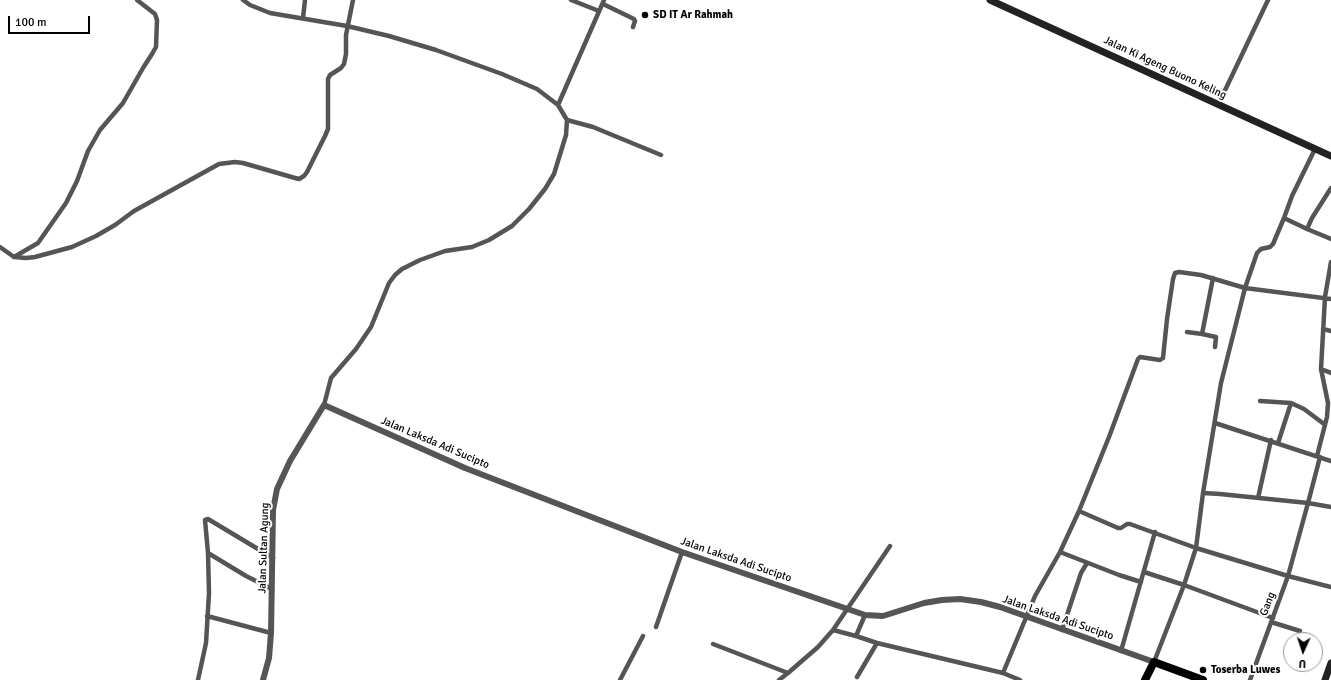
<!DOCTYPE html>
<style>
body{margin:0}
#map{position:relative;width:1331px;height:680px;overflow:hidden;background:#fff;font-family:Signika,sans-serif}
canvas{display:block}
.north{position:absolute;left:1283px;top:632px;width:40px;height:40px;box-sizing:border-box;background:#fff;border:1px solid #999;border-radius:50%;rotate:183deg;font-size:11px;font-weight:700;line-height:16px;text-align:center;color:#000}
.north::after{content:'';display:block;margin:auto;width:14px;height:18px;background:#000;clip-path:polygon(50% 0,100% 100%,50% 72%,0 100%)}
.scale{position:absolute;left:8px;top:16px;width:82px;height:18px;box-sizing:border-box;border:2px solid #000;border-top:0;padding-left:5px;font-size:12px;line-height:14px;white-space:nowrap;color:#000;-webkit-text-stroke:3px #fff;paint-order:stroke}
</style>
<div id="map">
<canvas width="1331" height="680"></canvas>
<div class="north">U</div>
<div class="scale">100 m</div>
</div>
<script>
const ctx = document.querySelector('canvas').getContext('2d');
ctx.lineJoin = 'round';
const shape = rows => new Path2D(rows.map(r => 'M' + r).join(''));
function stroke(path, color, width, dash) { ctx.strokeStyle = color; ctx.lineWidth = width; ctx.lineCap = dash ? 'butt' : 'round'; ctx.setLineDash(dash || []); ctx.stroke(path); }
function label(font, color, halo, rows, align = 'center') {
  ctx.font = font + ' Signika,sans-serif'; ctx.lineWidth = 4; ctx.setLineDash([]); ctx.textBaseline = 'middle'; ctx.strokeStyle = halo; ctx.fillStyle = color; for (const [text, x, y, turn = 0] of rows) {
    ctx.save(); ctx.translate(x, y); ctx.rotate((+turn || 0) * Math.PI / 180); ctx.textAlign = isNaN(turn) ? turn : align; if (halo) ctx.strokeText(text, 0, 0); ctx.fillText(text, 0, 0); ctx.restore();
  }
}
const minor = shape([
 [243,0,250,5,270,13,347,26,389,36,436,50,502,74,537,89,558,105,567,120,566,135,554,174,545,189,529,209,512,226,489,240,472,247,445,251,420,260,402,269,395,275,389,283,371,327,356,349,331,378,324,405],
 [571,0,599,11],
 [603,4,634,19,635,21,633,27],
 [303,18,305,0],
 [558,105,604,0],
 [1218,105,1268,0],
 [567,120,593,127,661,155],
 [1284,218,1292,196,1315,149],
 [1307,229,1312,218,1331,188],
 [0,247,14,257,26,258,35,257,72,247,96,236,115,225,134,211,219,164,235,162,243,163,295,178,299,179,304,176,307,172,325,136,328,129,328,79,330,75,341,68,344,64,346,54,346,35,353,0],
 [14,257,38,243,66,203,77,181,88,151,100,130,123,103,143,68,152,54,156,47,157,20,155,14,137,0],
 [1323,329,1331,331],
 [1187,332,1202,334,1213,278],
 [1202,334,1216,337,1215,347],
 [1321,369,1331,373],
 [1260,401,1291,403,1304,409,1324,424],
 [1215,423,1331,461],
 [1278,443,1291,403],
 [1317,456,1327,417,1328,403,1321,369,1325,297,1331,262],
 [1320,457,1308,503,1331,507],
 [1203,493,1221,383,1245,288,1257,253,1261,249,1270,247,1273,244,1284,218,1307,229,1331,239],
 [1258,498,1271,440],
 [1079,511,1109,437,1138,359,1140,357,1160,360,1163,358,1167,319,1173,279,1175,273,1179,272,1201,275,1245,288,1331,299],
 [1060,552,1119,575,1141,582],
 [208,553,246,576,272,589],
 [1144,572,1184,585,1273,618],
 [865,615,856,636,877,643],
 [207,616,271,633],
 [1271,622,1300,631],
 [656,627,682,552],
 [833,630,856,636],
 [1062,630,1081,573,1087,563],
 [713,644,788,673],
 [1121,651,1155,532],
 [857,677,877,643,1003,673],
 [198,680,206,643,209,593,208,553,205,520,208,519,273,558],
 [620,680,643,636],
 [779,680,788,673,818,647,833,630,890,546],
 [1020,680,1003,673,1035,596,1060,552,1079,511,1118,528,1121,528,1127,524,1130,524,1196,548,1203,493,1220,494,1308,503,1288,576,1196,548,1184,585,1154,662],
 [1250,680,1288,576,1331,587]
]);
const tertiary = shape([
 [263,680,269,658,271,633,273,510,277,489,290,461,324,405,465,468,682,552,865,615,883,616,924,603,942,600,960,599,981,602,1000,607,1154,662]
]);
const secondary = shape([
 [990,0,1331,156],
 [1325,680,1331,663]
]);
const trunk = shape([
 [1145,680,1154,662,1203,680]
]);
const markers = [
 [645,15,4,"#000"],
 [1203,670,4,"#000"]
];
const poiNames = [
 ["SD IT Ar Rahmah",653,15],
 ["Toserba Luwes",1211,670]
];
const streetNames = [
 ["Jalan Ki Ageng Buono Keling",1165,68,25],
 ["Jalan Laksda Adi Sucipto",435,443,23],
 ["Jalan Sultan Agung",264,548,-88],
 ["Jalan Laksda Adi Sucipto",736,560,19],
 ["Gang",1268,604,-69],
 ["Jalan Laksda Adi Sucipto",1058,618,19]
];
stroke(minor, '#555', 4.5);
stroke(tertiary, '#555', 6);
stroke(secondary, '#222', 7);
stroke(trunk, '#000', 8);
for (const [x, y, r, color] of markers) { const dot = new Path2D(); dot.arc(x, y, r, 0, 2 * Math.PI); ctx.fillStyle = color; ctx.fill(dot); stroke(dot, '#fff', 1.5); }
label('bold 11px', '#000', '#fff', poiNames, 'left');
label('11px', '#000', '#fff', streetNames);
</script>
